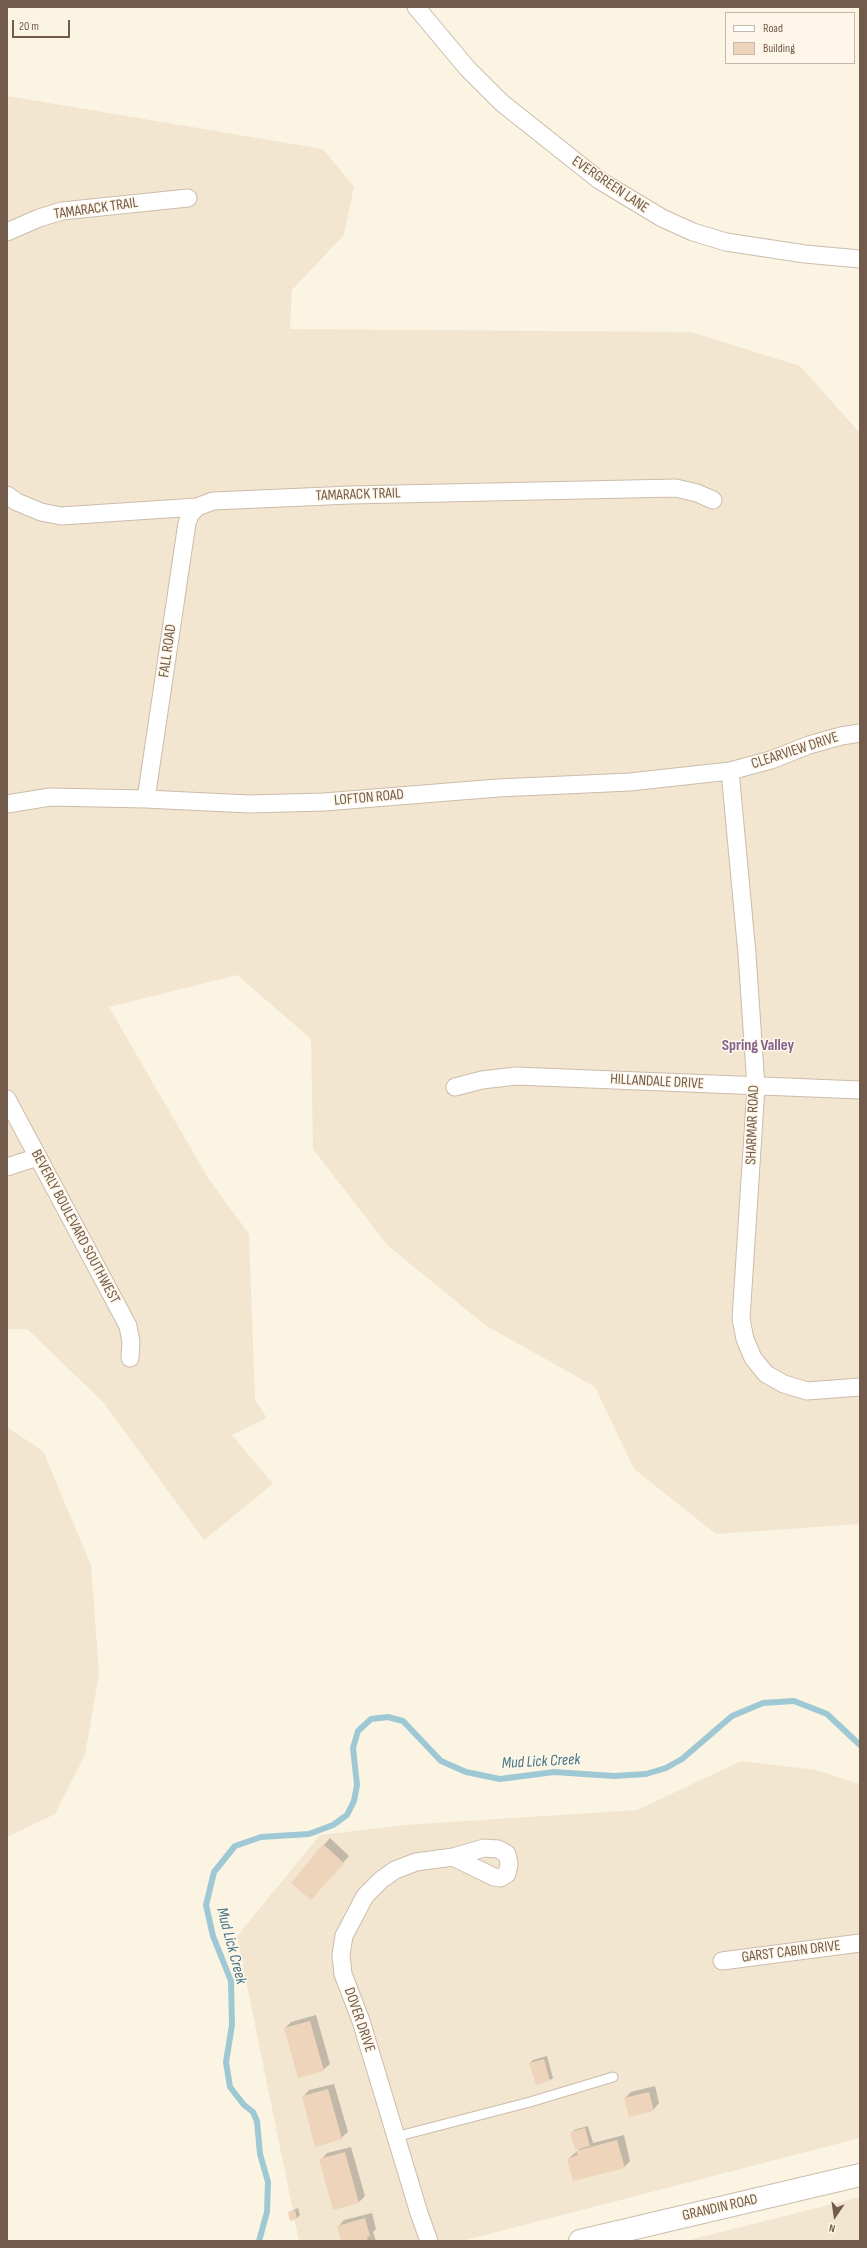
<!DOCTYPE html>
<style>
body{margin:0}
#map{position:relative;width:867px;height:2248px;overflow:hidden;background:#fbf4e3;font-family:"Sofia Sans Condensed",sans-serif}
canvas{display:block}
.frame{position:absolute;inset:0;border:8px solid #725b4a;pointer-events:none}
.legend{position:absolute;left:725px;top:12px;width:130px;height:52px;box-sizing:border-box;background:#fef7e9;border:1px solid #c6b9a9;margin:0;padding:5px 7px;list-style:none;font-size:12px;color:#725b4a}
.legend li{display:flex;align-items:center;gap:8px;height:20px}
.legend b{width:20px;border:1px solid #c6b9a9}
.north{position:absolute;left:815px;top:2196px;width:40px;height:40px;-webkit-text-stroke:3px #fef7e9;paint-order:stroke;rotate:193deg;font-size:11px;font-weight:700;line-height:16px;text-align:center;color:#725b4a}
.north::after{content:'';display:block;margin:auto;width:14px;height:18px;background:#725b4a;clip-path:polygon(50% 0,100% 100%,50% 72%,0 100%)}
.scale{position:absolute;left:12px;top:20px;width:58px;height:18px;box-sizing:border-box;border:2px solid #725b4a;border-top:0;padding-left:5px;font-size:12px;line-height:14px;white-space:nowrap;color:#725b4a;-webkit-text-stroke:3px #fef7e9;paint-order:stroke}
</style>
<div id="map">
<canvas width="867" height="2248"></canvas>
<div class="frame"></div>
<ul class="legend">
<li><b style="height:5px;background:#fff"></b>Road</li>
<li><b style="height:11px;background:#efd4bc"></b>Building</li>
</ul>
<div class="north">N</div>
<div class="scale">20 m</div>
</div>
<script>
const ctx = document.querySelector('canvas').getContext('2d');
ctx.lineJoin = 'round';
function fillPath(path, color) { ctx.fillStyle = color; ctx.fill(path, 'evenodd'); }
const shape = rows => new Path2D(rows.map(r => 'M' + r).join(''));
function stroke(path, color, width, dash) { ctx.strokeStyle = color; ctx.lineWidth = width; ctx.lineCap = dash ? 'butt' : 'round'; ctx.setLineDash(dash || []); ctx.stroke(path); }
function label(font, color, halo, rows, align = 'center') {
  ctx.font = font + ' "Sofia Sans Condensed",sans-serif'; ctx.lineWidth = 3; ctx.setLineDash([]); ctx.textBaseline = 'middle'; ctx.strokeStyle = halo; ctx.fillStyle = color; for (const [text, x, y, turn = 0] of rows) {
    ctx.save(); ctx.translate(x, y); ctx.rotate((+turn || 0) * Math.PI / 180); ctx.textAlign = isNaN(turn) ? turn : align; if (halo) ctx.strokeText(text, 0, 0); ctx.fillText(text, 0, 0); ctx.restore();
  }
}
const residential = shape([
 [7,96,323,149,354,187,344,235,292,290,290,329,691,332,800,366,860,433,860,1524,716,1534,634,1469,595,1387,485,1325,387,1245,313,1149,311,1039,237,975,109,1007,208,1178,249,1234,255,1400,267,1418,232,1435,273,1484,204,1540,103,1402,27,1329,7,1329],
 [7,1427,43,1451,91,1565,99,1673,85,1755,55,1814,7,1837],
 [741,1761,816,1770,860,1784,860,2138,462,2241,299,2241,237,1936,320,1835,404,1825,637,1810],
 [860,2197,860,2241,685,2241]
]);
const shadow = shape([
 [330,1838,349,1856,317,1892,324,1845],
 [316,2015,330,2064,323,2070,285,2028,291,2022],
 [547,2056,553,2078,550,2080,530,2063,533,2060],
 [334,2084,348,2132,341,2138,303,2097,309,2090],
 [655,2086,659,2103,653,2110,625,2098,631,2092],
 [588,2126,593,2143,624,2135,630,2161,624,2167,568,2159,582,2147,571,2133,574,2130],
 [351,2147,365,2196,359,2202,321,2160,327,2153],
 [298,2208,300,2215,297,2218,289,2212],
 [372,2213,376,2229,373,2232,376,2241,342,2241,338,2227,344,2220]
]);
const stream = shape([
 [259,2241,267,2212,268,2182,260,2154,257,2121,253,2112,244,2105,230,2087,226,2062,232,2025,231,1981,213,1936,206,1905,214,1872,235,1846,261,1837,309,1834,333,1825,347,1815,354,1801,357,1785,353,1748,358,1731,371,1719,388,1717,403,1721,441,1761,466,1772,500,1779,554,1772,614,1776,646,1774,666,1768,682,1759,732,1716,763,1703,794,1701,827,1714,860,1745]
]);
const building = shape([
 [323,1844,344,1863,311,1900,291,1883],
 [310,2021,324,2071,298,2078,284,2028],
 [544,2059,550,2081,536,2085,529,2063],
 [328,2089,342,2139,315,2147,302,2096],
 [649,2092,654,2111,629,2117,624,2098],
 [585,2128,590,2146,575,2150,570,2132],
 [617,2140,625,2168,573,2181,567,2159,578,2155,576,2151],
 [345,2152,359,2203,333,2210,319,2159],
 [295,2210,297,2219,290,2221,288,2212],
 [365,2218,370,2236,367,2237,368,2241,341,2241,337,2226]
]);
const service = shape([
 [395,2137,530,2102,613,2077]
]);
const minor = shape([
 [416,7,467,68,502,103,599,180,662,218,693,232,726,242,805,254,860,259],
 [7,232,39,218,62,211,188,198],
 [7,495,17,502,41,512,61,516,197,507,213,501,350,495,676,488,697,493,713,500],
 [730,771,747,954,756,1087,741,1319,745,1339,753,1358,766,1374,784,1384,807,1391,860,1387],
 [146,799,187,523,190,515,197,507],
 [7,804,50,797,146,799,249,804,324,802,498,788,630,782,730,771,771,760,809,745,841,736,860,733],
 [455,1087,482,1080,516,1076,860,1090],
 [7,1099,128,1326,131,1342,130,1358],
 [7,1167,38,1157],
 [722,1961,860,1943],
 [429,2241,419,2213,361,2021,343,1974,341,1955,344,1936,365,1896,381,1880,395,1870,416,1862,453,1857,484,1848,498,1849,507,1854,509,1864,507,1874,500,1878,494,1877,453,1857]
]);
const tertiary = shape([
 [580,2241,860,2175]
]);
const streetNames = [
 ["EVERGREEN LANE",610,185,34],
 ["TAMARACK TRAIL",96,209,-8],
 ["TAMARACK TRAIL",358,495,-2],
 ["FALL ROAD",168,651,-82],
 ["CLEARVIEW DRIVE",795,751,-18],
 ["LOFTON ROAD",369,798,-5],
 ["HILLANDALE DRIVE",657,1082,3],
 ["SHARMAR ROAD",753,1125,-88],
 ["BEVERLY BOULEVARD SOUTHWEST",75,1227,62],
 ["GARST CABIN DRIVE",791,1952,-7],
 ["DOVER DRIVE",359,2020,71],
 ["GRANDIN ROAD",720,2208,-13]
];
const neighbourhoodNames = [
 ["Spring Valley",758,1046]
];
const waterNames = [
 ["Mud Lick Creek",541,1762,-3],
 ["Mud Lick Creek",231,1946,75]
];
fillPath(residential, '#f2e6d1');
fillPath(shadow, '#0003');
stroke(stream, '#9fc8d5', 6);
fillPath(building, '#efd4bc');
stroke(service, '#ccbcaa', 11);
stroke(minor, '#ccbcaa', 19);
stroke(tertiary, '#ccbcaa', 24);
stroke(service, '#fff', 9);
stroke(minor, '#fff', 17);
stroke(tertiary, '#fff', 22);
label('15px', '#725b4a', '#fef7e9', streetNames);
label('bold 16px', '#83628e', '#fef7e9', neighbourhoodNames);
label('italic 16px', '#457485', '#fef7e9', waterNames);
</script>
